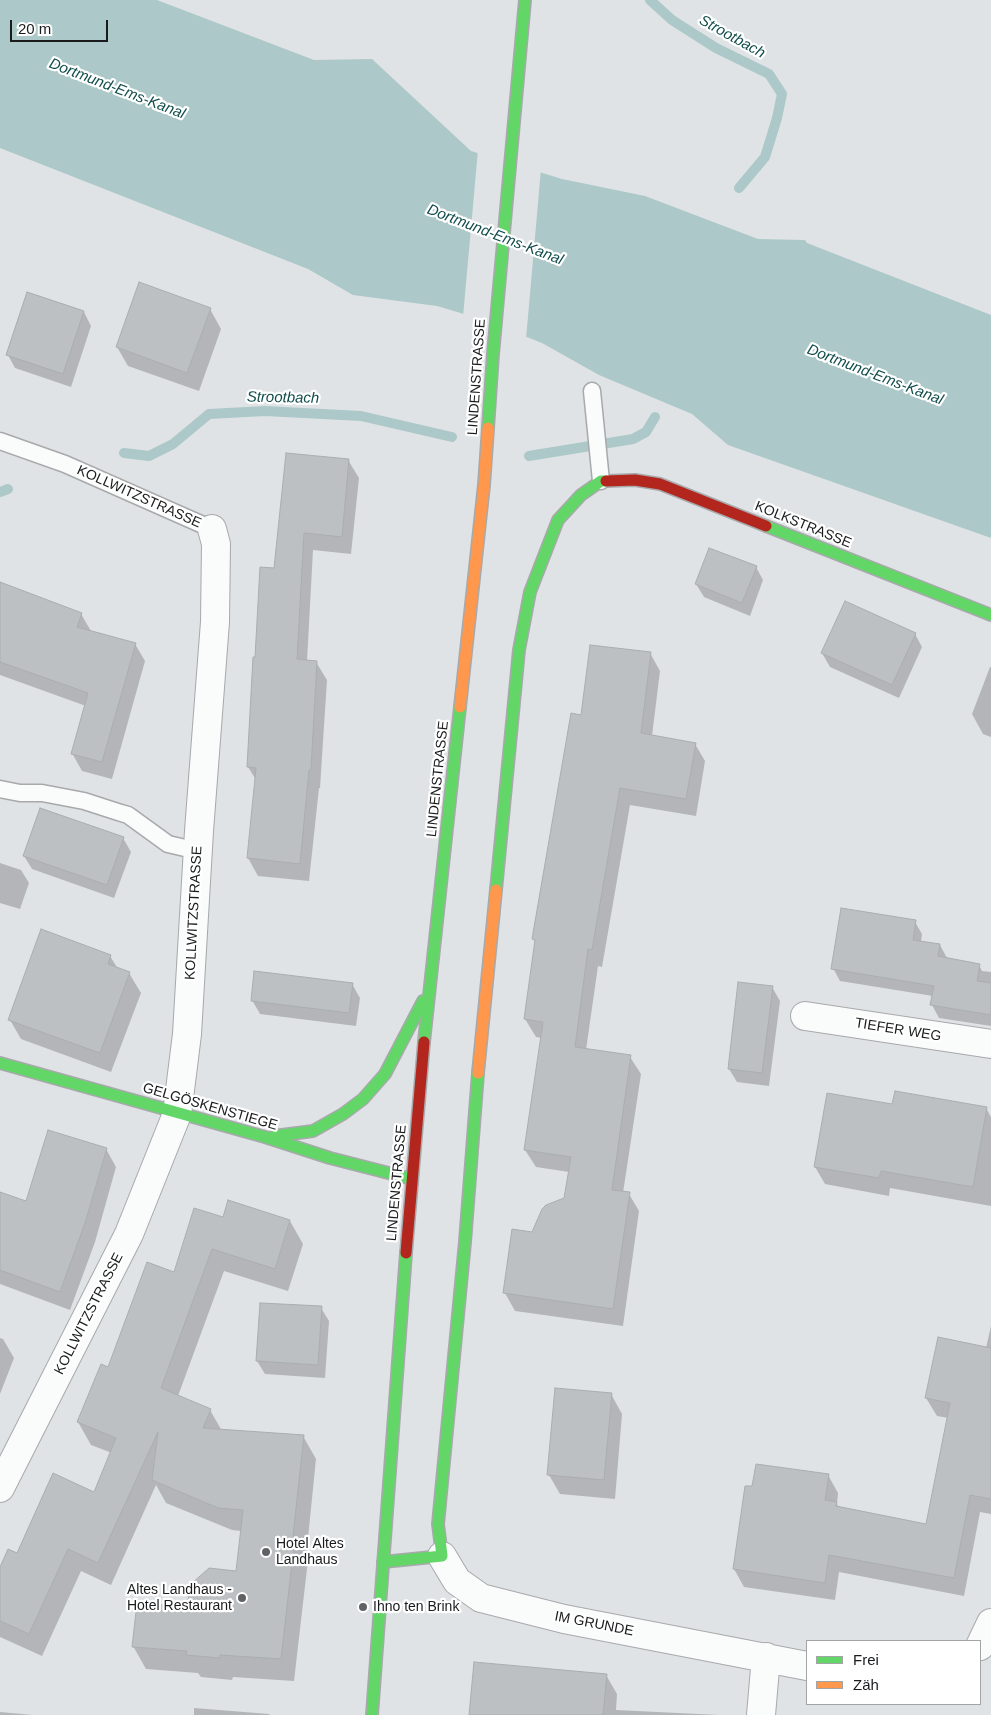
<!DOCTYPE html>
<meta charset="utf-8">
<style>
body{margin:0}
#map{position:relative;width:991px;height:1715px;overflow:hidden;background:#e0e3e6;font-family:Helvetica,sans-serif}
canvas{display:block}
.legend{position:absolute;left:806px;top:1640px;width:175px;height:65px;box-sizing:border-box;background:#fff;border:1px solid #a3a4a5;margin:0;padding:6px 9px;list-style:none;font-size:15px;color:#1a1b1d}
.legend li{display:flex;align-items:center;gap:10px;height:25px}
.legend b{width:25px;border:1px solid #a3a4a5}
.scale{position:absolute;left:10px;top:20px;width:98px;height:22px;box-sizing:border-box;border:2px solid #1a1b1d;border-top:0;padding-left:6px;font-size:15px;line-height:18px;white-space:nowrap;color:#1a1b1d;-webkit-text-stroke:4px #fff;paint-order:stroke}
</style>
<div id="map">
<canvas width="991" height="1715"></canvas>
<ul class="legend">
<li><b style="height:6px;background:#63d668"></b>Frei</li>
<li><b style="height:6px;background:#ff974d"></b>Zäh</li>
</ul>
<div class="scale">20 m</div>
</div>
<script>
const ctx = document.querySelector('canvas').getContext('2d');
ctx.lineJoin = 'round';
function fillPath(path, color) { ctx.fillStyle = color; ctx.fill(path, 'evenodd'); }
const shape = rows => new Path2D(rows.map(r => 'M' + r).join(''));
function stroke(path, color, width, dash) { ctx.strokeStyle = color; ctx.lineWidth = width; ctx.lineCap = dash ? 'butt' : 'round'; ctx.setLineDash(dash || []); ctx.stroke(path); }
function label(font, color, halo, rows, align = 'center') {
  ctx.font = font + ' Helvetica,sans-serif'; ctx.lineWidth = 4.5; ctx.setLineDash([]); ctx.textBaseline = 'middle'; ctx.strokeStyle = halo; ctx.fillStyle = color; for (const [text, x, y, turn = 0] of rows) {
    ctx.save(); ctx.translate(x, y); ctx.rotate((+turn || 0) * Math.PI / 180); ctx.textAlign = isNaN(turn) ? turn : align; if (halo) ctx.strokeText(text, 0, 0); ctx.fillText(text, 0, 0); ctx.restore();
  }
}
const water = shape([
 [0,0,157,0,314,60,372,59,471,151,562,179,645,196,758,239,805,240,807,243,991,315,991,538,728,445,692,414,599,375,542,343,484,320,437,306,353,295,308,269,0,148]
]);
const pier = shape([
 [478,150,541,169,526,339,484,322,463,317]
]);
const shadow = shape([
 [210,309,221,329,199,391,128,366,117,347],
 [84,312,91,326,71,387,15,368,8,355],
 [348,460,359,478,351,554,313,550,307,661,316,662,327,680,320,788,319,788,309,881,258,876,248,858,256,780,248,767,257,658,276,570],
 [756,567,763,580,750,616,704,597,696,584],
 [0,584,81,614,91,631,135,644,145,661,112,779,82,771,72,753,86,706,0,675],
 [915,634,922,647,899,698,830,667,822,653],
 [650,653,660,671,652,736,695,744,705,761,696,816,630,805,602,967,598,966,586,1050,630,1057,641,1074,623,1193,629,1194,639,1211,623,1326,515,1311,505,1293,533,1233,565,1199,569,1172,536,1167,525,1150,542,1038,536,1037,525,1019,536,944,534,939,582,716],
 [990,667,991,667,991,737,983,734,972,714],
 [123,838,131,852,114,898,32,869,24,856],
 [0,863,21,870,29,883,20,909,0,903],
 [915,922,922,934,921,942,940,945,947,958,979,965,982,971,991,972,991,1026,939,1018,932,1005,933,996,840,981,833,968],
 [110,956,118,969,129,973,141,993,111,1072,21,1039,10,1020],
 [352,984,360,998,356,1026,260,1014,252,1000],
 [772,987,780,1001,769,1086,737,1082,729,1069],
 [893,1106,986,1108,991,1117,991,1206,890,1188,889,1196,825,1184,815,1167],
 [106,1149,116,1167,95,1242,70,1310,0,1284,0,1193,26,1203],
 [229,1202,290,1221,303,1244,288,1291,224,1271,178,1396,210,1410,222,1431,303,1436,316,1459,306,1558,308,1560,294,1681,233,1677,232,1680,201,1677,198,1673,146,1669,133,1646,237,1573,241,1531,232,1530,166,1503,156,1485,111,1585,81,1571,42,1656,0,1637,0,1570,95,1494,112,1453,91,1445,78,1422,109,1368,175,1274,224,1218],
 [321,1308,329,1321,325,1378,265,1374,257,1361],
 [991,1326,991,1514,980,1512,964,1596,839,1572,835,1600,744,1587,734,1569,828,1475,838,1493,837,1504,839,1508,927,1525,949,1418,937,1416,926,1398,986,1348],
 [0,1338,3,1339,14,1358,0,1394],
 [611,1394,622,1414,615,1499,560,1494,549,1475],
 [606,1675,617,1694,616,1710,719,1715,470,1715],
 [194,1708,269,1714,270,1715,194,1715],
 [0,1712,33,1715,0,1715]
]);
const stream = shape([
 [650,0,672,20,716,48,769,74,782,94,777,118,765,157,739,188],
 [124,453,149,456,173,444,209,414,265,411,361,416,452,437],
 [529,456,633,439,646,432,655,417],
 [0,492,8,489]
]);
const building = shape([
 [139,282,211,308,187,373,116,347,139,282],
 [27,292,84,311,63,374,6,355,27,292],
 [286,453,349,459,342,537,304,533,297,659,317,661,311,770,309,770,300,864,247,858,256,768,247,767,253,657,255,657,260,567,274,568,286,453],
 [709,548,757,566,742,603,695,584,709,548],
 [0,582,82,613,77,627,136,643,102,762,71,754,88,693,0,662,0,582],
 [845,601,916,633,892,685,821,653,845,601],
 [590,645,651,652,641,733,696,743,686,799,620,788,592,950,588,949,575,1047,631,1055,612,1190,630,1192,613,1309,503,1293,512,1229,532,1232,542,1209,546,1205,564,1198,571,1157,524,1150,543,1022,524,1019,535,940,532,939,571,713,581,715,590,645],
 [40,808,124,837,107,885,23,856,40,808],
 [841,908,916,920,913,940,940,944,938,956,980,964,977,981,991,983,991,1015,930,1005,934,986,831,969,841,908],
 [41,929,111,955,108,964,130,972,100,1053,8,1020,41,929],
 [254,971,353,983,349,1013,251,1001,254,971],
 [738,982,773,986,762,1073,728,1069,738,982],
 [895,1091,987,1107,973,1187,881,1171,879,1178,814,1167,827,1093,892,1104,895,1091],
 [48,1130,107,1148,85,1223,60,1292,0,1270,0,1192,26,1201,48,1130],
 [228,1200,290,1220,275,1269,212,1249,161,1388,211,1409,203,1428,304,1435,293,1536,295,1537,281,1659,220,1655,220,1658,186,1655,187,1651,132,1647,137,1603,187,1607,190,1585,209,1568,236,1571,243,1510,218,1508,152,1480,158,1432,98,1563,68,1549,29,1634,0,1621,0,1567,8,1549,17,1553,53,1473,94,1492,116,1438,77,1422,101,1364,108,1367,147,1262,174,1272,194,1208,223,1217,228,1200],
 [260,1303,322,1306,318,1365,256,1361,260,1303],
 [938,1337,991,1348,991,1499,970,1495,954,1578,829,1555,825,1583,733,1569,745,1486,752,1486,756,1464,829,1474,825,1500,837,1502,836,1506,926,1524,950,1403,925,1398,938,1337],
 [555,1388,612,1393,604,1480,547,1475,555,1388],
 [474,1662,607,1674,603,1715,469,1715,474,1662]
]);
const lane = shape([
 [592,391,601,481],
 [0,441,65,464,212,529],
 [0,789,20,793,42,793,84,801,118,812,128,815,168,844,198,851]
]);
const street = shape([
 [805,1016,991,1044],
 [0,1488,129,1234,177,1114,187,1034,199,831,215,622,216,544,212,529],
 [442,1556,457,1581,481,1598,564,1619,807,1666],
 [980,1646,991,1623],
 [761,1715,766,1657]
]);
const fast = shape([
 [488,428,493,354,525,0],
 [766,526,991,615],
 [496,890,519,650,530,592,558,520,581,495,601,481,606,481],
 [424,1042,460,707],
 [0,1063,265,1137,330,1158,412,1179],
 [274,1136,313,1131,343,1114,363,1099,385,1074,423,1001],
 [383,1562,442,1556,438,1524,465,1242,478,1073],
 [372,1715,406,1253]
]);
const slow = shape([
 [460,707,484,485,488,428],
 [478,1073,496,890]
]);
const jam = shape([
 [606,481,635,480,660,484,766,526],
 [406,1253,424,1042]
]);
const markers = [
 [266,1552,5,"#5f6163"],
 [242,1598,5,"#5f6163"],
 [363,1607,5,"#5f6163"]
];
const streetNames = [
 ["LINDENSTRASSE",477,377,-86],
 ["KOLLWITZSTRASSE",139,497,24],
 ["KOLKSTRASSE",803,525,22],
 ["LINDENSTRASSE",438,779,-84],
 ["KOLLWITZSTRASSE",194,913,-87],
 ["TIEFER WEG",898,1030,9],
 ["GELGÖSKENSTIEGE",210,1107,16],
 ["LINDENSTRASSE",397,1183,-85],
 ["KOLLWITZSTRASSE",89,1314,-63],
 ["IM GRUNDE",594,1624,11]
];
const poiNames = [
 ["Hotel Altes",276,1544],
 ["Landhaus",276,1560],
 ["Altes Landhaus -",232,1590,"right"],
 ["Hotel Restaurant",232,1606,"right"],
 ["Ihno ten Brink",373,1607]
];
const waterNames = [
 ["Strootbach",732,37,29],
 ["Dortmund-Ems-Kanal",117,89,21],
 ["Dortmund-Ems-Kanal",495,235,21],
 ["Dortmund-Ems-Kanal",875,375,21],
 ["Strootbach",283,398,1]
];
fillPath(water, '#acc8c9');
fillPath(pier, '#e0e3e6');
fillPath(shadow, '#0003');
stroke(stream, '#acc8c9', 10);
fillPath(building, '#bdc0c2');
stroke(building, '#aaadae', 1);
stroke(lane, '#a7a9ab', 19);
stroke(street, '#a7a9ab', 30);
stroke(fast, '#a7a9ab', 14);
stroke(slow, '#a7a9ab', 14);
stroke(jam, '#a7a9ab', 14);
stroke(lane, '#fafbfb', 16);
stroke(street, '#fafbfb', 28);
stroke(fast, '#63d668', 11);
stroke(slow, '#ff974d', 11);
stroke(jam, '#b3261e', 11);
for (const [x, y, r, color] of markers) { const dot = new Path2D(); dot.arc(x, y, r, 0, 2 * Math.PI); ctx.fillStyle = color; ctx.fill(dot); stroke(dot, '#fff', 2); }
label('14px', '#1a1b1d', '#fff', streetNames);
label('14px', '#1a1b1d', '#fff', poiNames, 'left');
label('italic 15px', '#114d4c', '#fff', waterNames);
</script>
